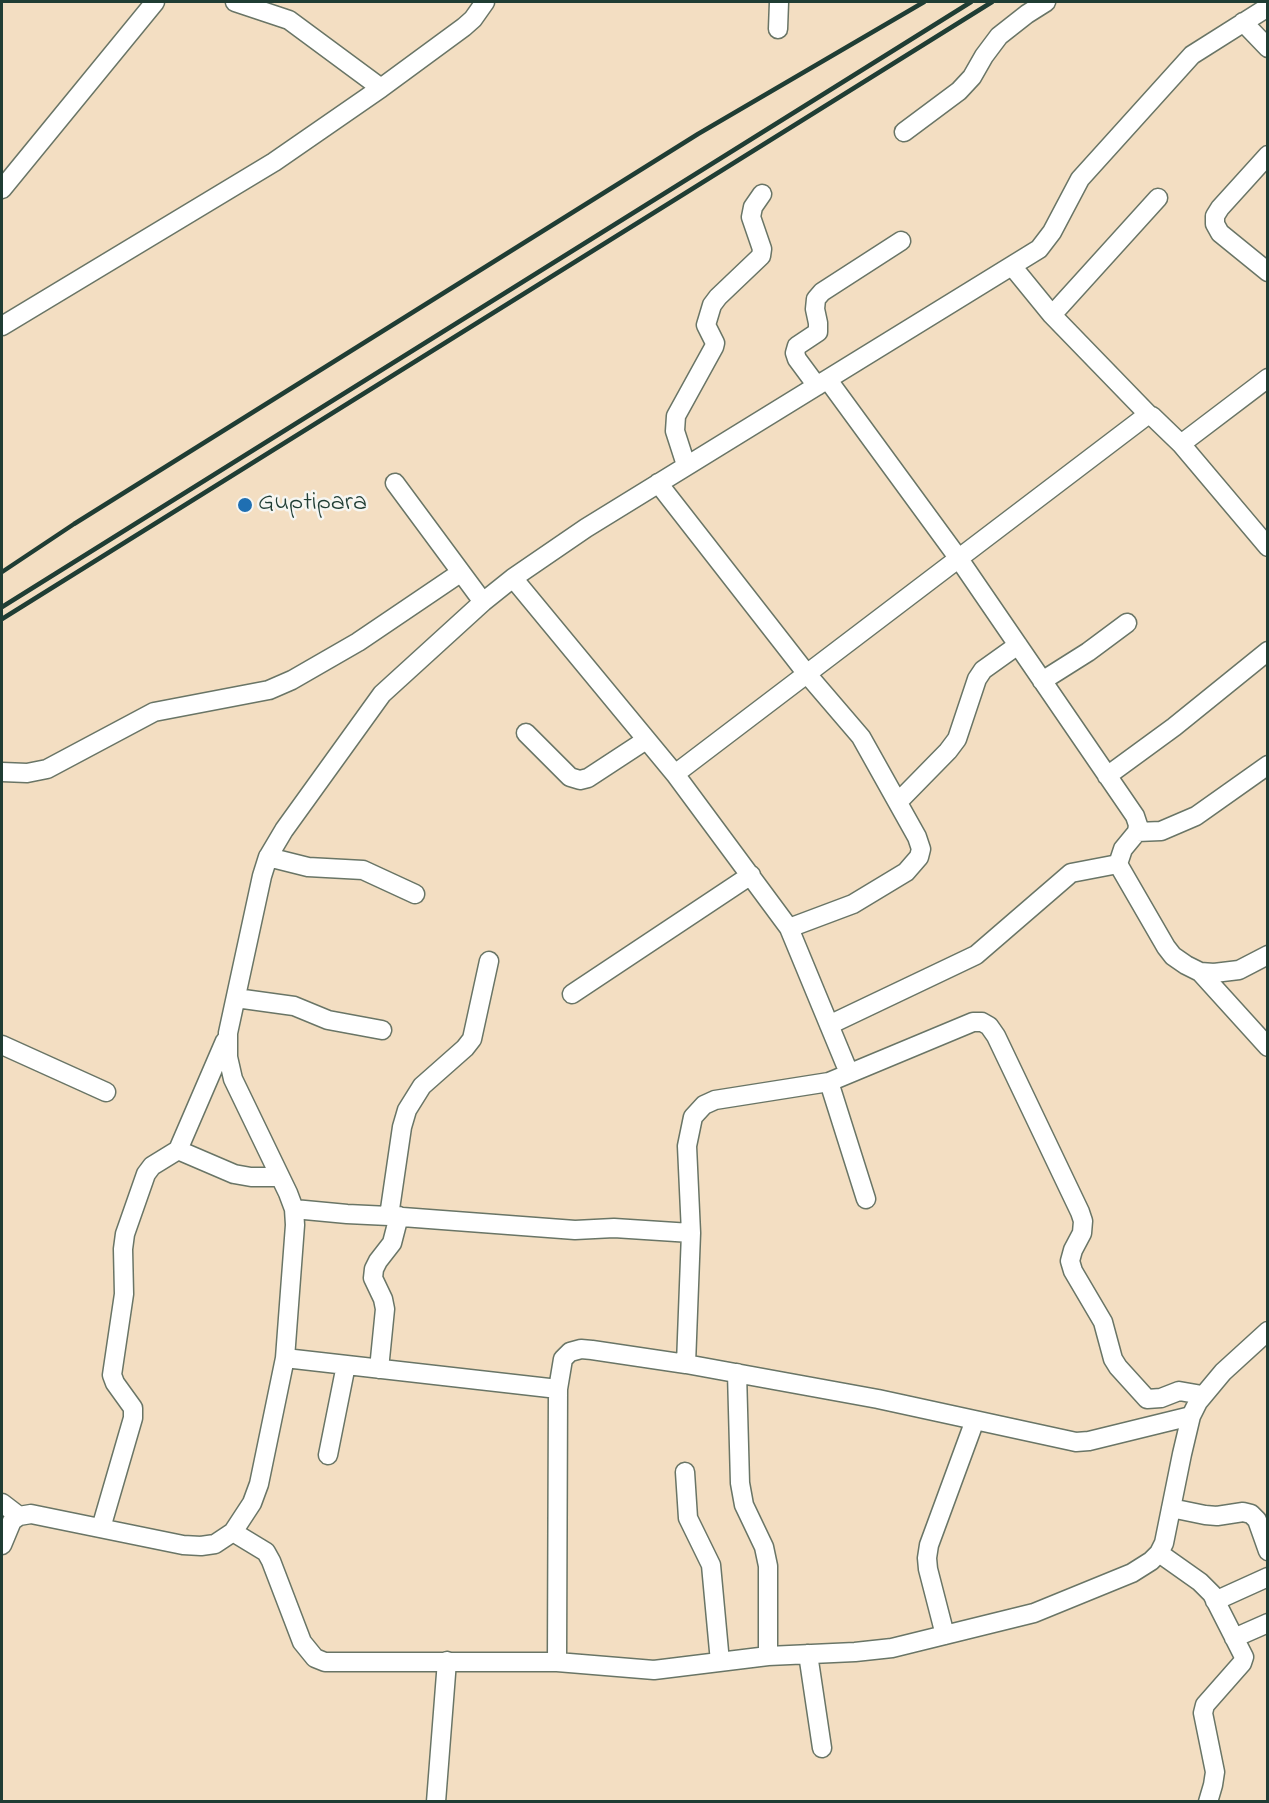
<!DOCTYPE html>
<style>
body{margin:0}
#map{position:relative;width:1269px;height:1803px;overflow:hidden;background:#f3dec2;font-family:"Indie Flower",sans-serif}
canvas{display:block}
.frame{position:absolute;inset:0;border:3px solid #1f3d34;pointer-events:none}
</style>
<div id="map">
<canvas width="1269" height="1803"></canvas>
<div class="frame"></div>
</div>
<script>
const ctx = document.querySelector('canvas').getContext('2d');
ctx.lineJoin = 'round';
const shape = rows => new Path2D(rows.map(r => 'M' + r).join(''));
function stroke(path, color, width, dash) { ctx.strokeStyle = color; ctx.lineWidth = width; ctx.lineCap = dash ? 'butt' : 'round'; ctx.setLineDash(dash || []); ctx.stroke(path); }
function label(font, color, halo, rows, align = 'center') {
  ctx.font = font + ' "Indie Flower",sans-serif'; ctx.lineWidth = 5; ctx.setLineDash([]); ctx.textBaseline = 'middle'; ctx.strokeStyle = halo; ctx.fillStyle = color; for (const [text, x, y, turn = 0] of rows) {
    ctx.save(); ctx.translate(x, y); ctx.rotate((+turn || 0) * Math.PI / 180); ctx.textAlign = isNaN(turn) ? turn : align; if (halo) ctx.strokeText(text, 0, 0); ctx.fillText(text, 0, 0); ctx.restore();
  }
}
const minor = shape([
 [235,2,289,20,381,88],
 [1243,22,1268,48],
 [778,29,779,2],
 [904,132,959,91,972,77,984,56,999,36,1027,14,1046,2],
 [1268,155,1220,208,1215,216,1215,224,1220,233,1268,272],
 [2,189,155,2],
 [1012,266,1052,315,1149,415],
 [1052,315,1158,198],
 [2,326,274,162,381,88,464,27,473,19,485,2],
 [828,380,959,559,1135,816,1138,825,1137,832,1123,849,1118,864,1166,947,1173,956,1186,965,1200,972,1214,973,1239,970,1268,955],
 [817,386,797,359,795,353,797,346,818,332,818,323,815,309,816,299,822,292,901,241],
 [1181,444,1268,547],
 [686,465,675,431,676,416,714,347,715,343,706,325,712,305,718,297,761,256,762,249,751,217,753,207,762,194],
 [395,483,483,602],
 [658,483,807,674,861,737,917,837,921,849,919,857,906,872,853,904,789,928],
 [513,578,675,774,1146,416,1152,416,1181,444,1268,378],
 [1042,681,1088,652,1127,623],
 [526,733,570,777,580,780,588,778,646,740],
 [2,772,27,773,47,769,154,712,269,690,292,680,358,642,460,573],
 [675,774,789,928,849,1073],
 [1107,776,1174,727,1268,651],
 [899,801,948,751,957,739,977,679,983,670,1018,645],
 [1137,832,1161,831,1196,816,1268,765],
 [268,857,308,867,363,870,415,894],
 [1200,972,1268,1047],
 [572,994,751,875],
 [236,998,294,1006,328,1020,382,1030],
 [829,1025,976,955,1071,873,1118,864],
 [2,1045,106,1092],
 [829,1082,866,1199],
 [178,1150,234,1174,251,1177,280,1177],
 [294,1209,347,1214,389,1216,575,1230,614,1228,691,1233],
 [389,1216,402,1127,407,1110,422,1086,465,1048,472,1039,489,961],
 [285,1358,558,1389],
 [686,1364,691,1233,687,1146,693,1117,704,1105,715,1100,829,1082,973,1022,982,1022,989,1026,996,1036,1080,1212,1083,1221,1082,1233,1073,1250,1070,1261,1073,1271,1103,1322,1113,1359,1118,1367,1147,1399,1161,1398,1179,1391,1202,1395],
 [379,1369,385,1309,383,1299,373,1278,374,1269,378,1261,392,1243,399,1216],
 [737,1373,740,1483,744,1505,764,1547,768,1566,768,1656],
 [328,1455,346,1365],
 [685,1472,688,1518,711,1565,720,1662],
 [2,1503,19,1516],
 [1171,1508,1205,1515,1217,1516,1243,1512,1251,1514,1257,1520,1268,1551],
 [101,1528,133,1418,133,1408,115,1383,112,1375,124,1294,123,1249,125,1234,146,1174,152,1166,178,1150,225,1041],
 [233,1532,266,1552,271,1561,302,1642,315,1658,325,1662,557,1662,654,1670,768,1656,855,1652,892,1648,1034,1613,1132,1573,1151,1561,1159,1553,1164,1543,1182,1454,1191,1416,1198,1402,1223,1372,1268,1331],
 [2,1545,12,1521,19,1516,31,1514,183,1545,201,1546,215,1544,233,1532,252,1503,259,1484,285,1358,295,1225,294,1209,288,1193,233,1079,228,1057,228,1033,262,876,268,857,284,830,382,694,483,602,513,578,586,528,1039,249,1052,232,1080,179,1192,55,1268,7],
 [1159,1553,1200,1582,1212,1594,1244,1657,1242,1663,1205,1705,1203,1713,1215,1772,1213,1785,1208,1802],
 [1215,1601,1268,1577],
 [945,1635,928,1569,927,1558,929,1545,975,1420],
 [1234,1638,1268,1623],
 [808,1654,822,1748],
 [557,1662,558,1389,563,1359,570,1352,581,1349,592,1350,686,1364,878,1399,1076,1442,1089,1441,1191,1416],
 [436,1802,447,1661]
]);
const rail = shape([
 [2,572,74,524,698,134,924,2],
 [2,607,971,2],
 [2,619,992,2]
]);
const markers = [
 [245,505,8,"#1f6fb2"]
];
const poiNames = [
 ["Guptipara",258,505]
];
stroke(minor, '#697566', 21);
stroke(minor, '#fff', 18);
stroke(rail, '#1f3d34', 4.5);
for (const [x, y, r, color] of markers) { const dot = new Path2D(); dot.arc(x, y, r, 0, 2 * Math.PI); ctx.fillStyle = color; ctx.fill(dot); stroke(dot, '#f6f6f2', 2); }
label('26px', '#1f3d34', '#f6f6f2', poiNames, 'left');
</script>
